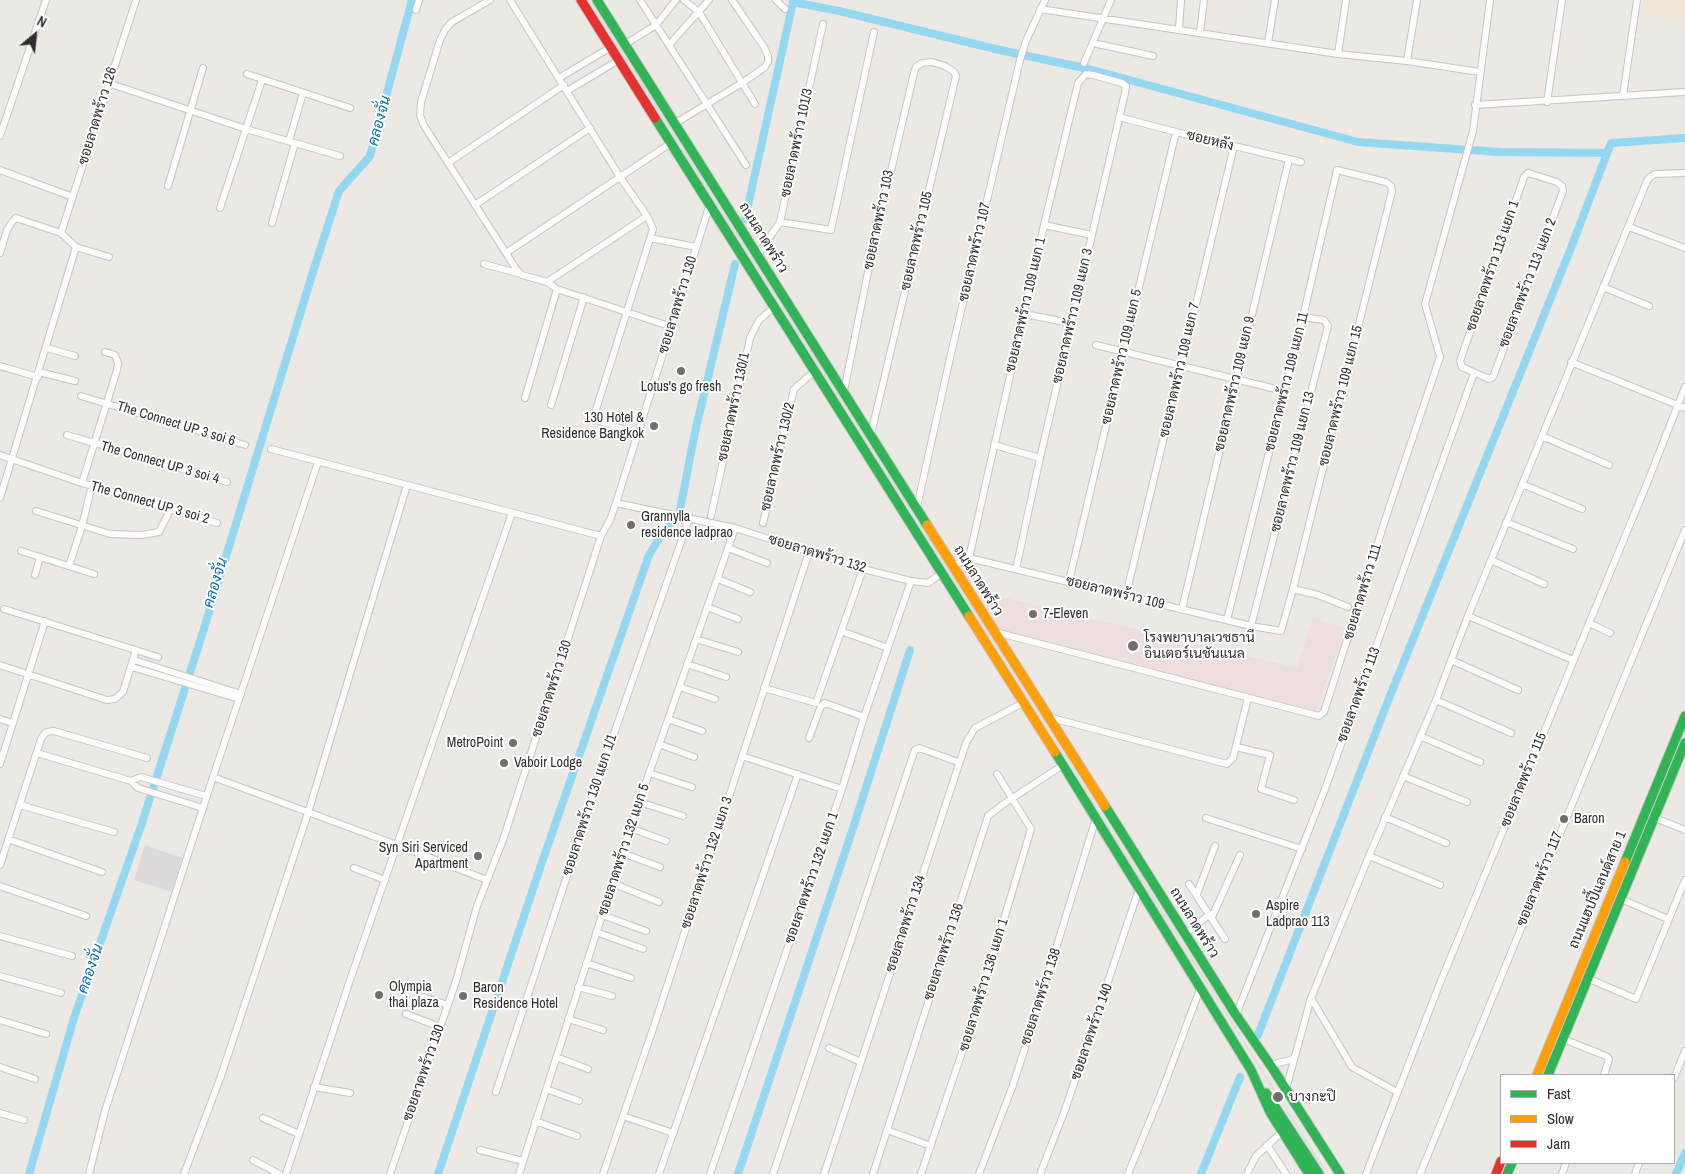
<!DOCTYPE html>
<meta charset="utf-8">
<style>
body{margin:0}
#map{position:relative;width:1685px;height:1174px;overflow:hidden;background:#ece8e4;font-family:"Archivo Narrow",sans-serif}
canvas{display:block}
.legend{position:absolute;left:1500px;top:1074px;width:175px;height:90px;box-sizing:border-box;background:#fff;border:1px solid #ababab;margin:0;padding:6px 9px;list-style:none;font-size:15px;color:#2e2e2e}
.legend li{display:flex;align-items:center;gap:10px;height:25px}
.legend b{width:25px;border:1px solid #ababab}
.north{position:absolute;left:10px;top:10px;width:50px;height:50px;-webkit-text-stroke:4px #fff;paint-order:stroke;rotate:28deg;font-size:14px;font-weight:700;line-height:20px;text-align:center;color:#2e2e2e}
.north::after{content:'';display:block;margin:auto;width:18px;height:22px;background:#2e2e2e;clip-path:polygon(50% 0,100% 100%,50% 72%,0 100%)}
</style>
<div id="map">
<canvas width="1685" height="1174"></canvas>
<ul class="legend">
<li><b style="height:6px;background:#30b455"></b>Fast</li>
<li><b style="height:6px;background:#ff9f0a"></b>Slow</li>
<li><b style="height:6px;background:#e5322d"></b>Jam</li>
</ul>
<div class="north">N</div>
</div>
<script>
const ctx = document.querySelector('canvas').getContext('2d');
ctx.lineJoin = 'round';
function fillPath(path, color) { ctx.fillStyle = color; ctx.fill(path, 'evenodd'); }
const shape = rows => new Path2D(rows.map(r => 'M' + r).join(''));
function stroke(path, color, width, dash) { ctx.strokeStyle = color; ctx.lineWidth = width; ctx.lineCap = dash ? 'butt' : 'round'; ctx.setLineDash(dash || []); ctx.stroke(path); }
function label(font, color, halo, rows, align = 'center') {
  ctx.font = font + ' "Archivo Narrow",Sarabun,sans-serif'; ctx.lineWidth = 4; ctx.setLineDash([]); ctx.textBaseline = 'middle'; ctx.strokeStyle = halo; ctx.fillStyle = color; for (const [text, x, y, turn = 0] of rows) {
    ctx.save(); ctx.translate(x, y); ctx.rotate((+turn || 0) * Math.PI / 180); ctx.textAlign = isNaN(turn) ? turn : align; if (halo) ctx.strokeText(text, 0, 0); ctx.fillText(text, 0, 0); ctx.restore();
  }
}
const industrial = shape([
 [145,845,182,858,172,892,134,880]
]);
const education = shape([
 [1645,0,1685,0,1685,22,1642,15]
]);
const medical = shape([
 [973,590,1297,668,1313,617,1345,629,1316,711,999,631]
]);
const canal = shape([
 [745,219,793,2,839,11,1004,51,1089,69,1358,142,1499,152,1606,153],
 [1258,1035,1386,706,1571,248,1611,143,1685,138],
 [29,1174,74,1018,142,823,202,635,312,275,339,191,370,156,412,0],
 [438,1174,540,868,649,555,663,532,679,515,695,432,735,264],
 [738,1174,855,822,910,650],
 [1201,1174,1240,1077],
 [1676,1174,1685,1153]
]);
const street = shape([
 [490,0,452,22,445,30,440,40,421,102,420,115,423,124,506,253,516,269,522,275,547,282,557,289,672,327],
 [510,0,620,177,647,216,653,229,593,419,638,434],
 [640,0,746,165],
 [684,0,699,12,755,104],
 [776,0,785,9],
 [1040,9,1338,54,1407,61,1480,72],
 [416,10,419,0],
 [1179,29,1181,0],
 [1200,32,1204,0],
 [1093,43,1153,56],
 [1268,43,1275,0],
 [624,45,656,25,676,0],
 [669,45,709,0],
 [1338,54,1346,0],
 [1407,61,1417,0],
 [1084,63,1111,0],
 [247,74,350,108],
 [559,78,611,47],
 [108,83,246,129,340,156],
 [567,91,619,60],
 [1623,96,1637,0],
 [1547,102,1562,0],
 [1475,105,1685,92],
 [1119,117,1176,132,1301,162],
 [674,124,742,83,765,67,768,62,768,56,764,47,732,0],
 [0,136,46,0],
 [289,141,303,93],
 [448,163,564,85],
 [0,170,73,197],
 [1528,173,1557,182,1562,186,1563,191,1493,377,1489,379,1462,367,1460,361,1524,177,1528,173],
 [168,186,203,68],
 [475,205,590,128],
 [220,208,262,80],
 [780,222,831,230,874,32],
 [272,223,295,143],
 [1044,225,1092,235],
 [1629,227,1685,248],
 [61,233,136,0],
 [650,238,696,247],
 [0,253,7,230,12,222,16,218,61,233,76,247,109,257],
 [506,253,671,143],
 [757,256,780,222,823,24],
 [484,264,521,274],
 [547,282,647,216],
 [1603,287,1649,306],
 [1024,314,1071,323],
 [1096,345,1284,391],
 [47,348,75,356],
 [1571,362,1685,408],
 [0,366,38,377],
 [39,372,75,381],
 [844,391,873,247,914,73,916,67,922,63,932,62,945,66,954,72,956,76,871,434],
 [81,396,245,445],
 [525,398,557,289],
 [551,405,584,297],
 [67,435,227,482],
 [1542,436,1609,465],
 [994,445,1040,458],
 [271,449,601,536],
 [0,455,82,483,217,523],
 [82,483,117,370,118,363,115,355,105,352],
 [1522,484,1582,509],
 [0,498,76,247],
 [616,503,735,528,863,569,911,581,928,583,942,573],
 [917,507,950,358,1020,60,1026,41,1045,0],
 [36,511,110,534,142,535,159,532,171,508],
 [711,516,750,338,759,320,775,307],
 [1506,522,1573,549],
 [763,523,794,389,815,371],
 [728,548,767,563],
 [21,551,94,574],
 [969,558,1044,225,1078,83,1086,74,1093,75,1122,83,1126,86,1125,93,1040,458,1016,569],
 [1491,560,1544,584],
 [69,566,82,526,92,485],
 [953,566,969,558,1251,626,1281,631,1293,589,1392,191,1391,186,1386,182,1337,170,1303,317,1227,620],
 [35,575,40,557],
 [718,579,750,592],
 [1069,581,1176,132],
 [1293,589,1318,595,1348,607],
 [1126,595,1234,146],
 [707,607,738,619],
 [4,609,158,657],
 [1182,609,1289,159],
 [1468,616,1573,660],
 [1589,623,1610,633],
 [1251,626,1328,326,1324,320,1303,317],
 [841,631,888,648],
 [995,632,1319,716,1324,712,1388,511,1440,357,1425,304,1473,131,1490,0],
 [696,639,738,652],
 [134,660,241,694],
 [1451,660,1518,690],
 [687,664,726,677],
 [0,665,107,700,115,699,123,692,136,650],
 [132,667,239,699],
 [680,687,715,699],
 [764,688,816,703,863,569],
 [1436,700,1511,733],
 [1048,717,1227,764,1233,758,1248,698],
 [0,719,13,723],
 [668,719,702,731],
 [1420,736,1480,762],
 [809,738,821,706,825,703,864,717],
 [659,744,694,757],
 [1236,747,1270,755,1261,789,1294,800],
 [37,753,131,781],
 [742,756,842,789],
 [0,764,45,621],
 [649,773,692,787],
 [1403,776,1467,802],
 [213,777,397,845,487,880],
 [639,802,683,816],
 [20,805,114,832],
 [203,808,138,788,131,781,141,777,206,796],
 [1385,817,1446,843],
 [1206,818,1302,849],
 [1655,818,1685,830],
 [630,828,666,841],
 [8,839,102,872],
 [622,853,660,867],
 [1369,856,1440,885],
 [0,865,41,739,46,732,54,731,147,758],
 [354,868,385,880],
 [612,883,659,902],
 [1189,884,1225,939],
 [0,886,86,916],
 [1197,894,1215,846],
 [1621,899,1668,919],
 [602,915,646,931],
 [1212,917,1240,855],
 [596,932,643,949],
 [1185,934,1210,914],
 [0,936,72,956],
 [586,963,631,978],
 [0,976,61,993],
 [1587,978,1636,999,1685,880],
 [578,987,612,996],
 [423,997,448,1005],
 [1311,998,1352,1067,1397,1092],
 [406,1014,440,1027],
 [1236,1015,1325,789,1474,373],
 [568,1019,603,1030],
 [0,1020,46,1034],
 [1563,1039,1606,1056,1609,1059,1604,1075],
 [829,1048,861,1062],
 [556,1057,588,1069],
 [1271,1065,1293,1059],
 [0,1067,35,1079],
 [1674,1078,1685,1051],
 [314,1087,350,1093],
 [546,1089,579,1101],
 [1286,1089,1311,998,1369,856,1436,700,1468,616,1647,181,1650,177,1655,174,1685,173],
 [496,1092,610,745,689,519],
 [0,1113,24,1120],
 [623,1116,673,1133],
 [263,1118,299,1134],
 [535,1121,577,1136],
 [887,1130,931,1146],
 [1267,1145,1286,1174],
 [480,1150,523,1161],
 [253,1160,279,1174],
 [89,1174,105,1111,213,777,318,462],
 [184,1174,221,1076,308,813,407,485],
 [286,1174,349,983,512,513],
 [390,1174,456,981,477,906,503,840,601,536,610,520,616,503,710,204],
 [519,1174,630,828,735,528],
 [603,1174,654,1026,809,552],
 [659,1174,798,774],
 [710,1174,842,789,864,717,911,581],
 [773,1174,913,755,915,750,919,748,958,762],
 [824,1174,966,743,975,728,1023,703],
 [873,1174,988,816,1005,803,1063,765],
 [921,1174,980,999,1031,829,997,774],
 [979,1174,1013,1085,1035,1017,1096,818],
 [1040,1174,1065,1110,1139,889],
 [1128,1174,1162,1091,1200,989],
 [1247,1174,1256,1156,1282,1132],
 [1366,1174,1440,983,1648,481,1685,387],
 [1420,1174,1685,530],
 [1562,1174,1566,1163],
 [1635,1174,1639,1163]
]);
const fast = shape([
 [597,0,927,525],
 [655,118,969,616],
 [1055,752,1251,1070,1270,1112,1309,1174],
 [1105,806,1236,1015,1273,1069,1340,1174],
 [1625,862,1685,716],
 [1548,1075,1685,743],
 [1266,1093,1319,1174],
 [1507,1174,1512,1163]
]);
const slow = shape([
 [927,525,1105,806],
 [969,616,1055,752],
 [1537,1075,1625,862]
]);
const jam = shape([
 [581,0,655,118],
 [1496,1174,1501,1161]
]);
const rail = shape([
 [589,0,1327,1174]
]);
const markers = [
 [681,371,5,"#706f6e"],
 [654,426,5,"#706f6e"],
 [631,525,5,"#706f6e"],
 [1033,614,5,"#706f6e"],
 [1133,646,6,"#706f6e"],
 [513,743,5,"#706f6e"],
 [504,763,5,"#706f6e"],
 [1564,819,5,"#706f6e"],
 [478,856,5,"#706f6e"],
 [1256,914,5,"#706f6e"],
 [379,995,5,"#706f6e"],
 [463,996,5,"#706f6e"],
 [1278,1097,6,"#706f6e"]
];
const streetNames = [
 ["ซอยลาดพร้าว 126",98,116,-73],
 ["ซอยหลัง",1210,141,14],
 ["ซอยลาดพร้าว 101/3",797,143,-78],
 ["ซอยลาดพร้าว 103",879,220,-78],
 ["ถนนลาดพร้าว",763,238,58],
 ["ซอยลาดพร้าว 105",917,241,-77],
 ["ซอยลาดพร้าว 107",975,252,-77],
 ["ซอยลาดพร้าว 113 แยก 1",1493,266,-71],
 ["ซอยลาดพร้าว 113 แยก 2",1528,283,-69],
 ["ซอยลาดพร้าว 130",678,305,-73],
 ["ซอยลาดพร้าว 109 แยก 1",1026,305,-77],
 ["ซอยลาดพร้าว 109 แยก 3",1073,316,-77],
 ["ซอยลาดพร้าว 109 แยก 5",1122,357,-77],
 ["ซอยลาดพร้าว 109 แยก 7",1180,370,-77],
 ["ซอยลาดพร้าว 109 แยก 11",1287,382,-76],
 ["ซอยลาดพร้าว 109 แยก 9",1235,384,-77],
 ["ซอยลาดพร้าว 109 แยก 15",1341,396,-76],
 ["ซอยลาดพร้าว 130/1",734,407,-78],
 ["The Connect UP 3 soi 6",176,424,17],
 ["ซอยลาดพร้าว 130/2",778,457,-77],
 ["ซอยลาดพร้าว 109 แยก 13",1293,462,-76],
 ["The Connect UP 3 soi 4",160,463,16],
 ["The Connect UP 3 soi 2",150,503,16],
 ["ซอยลาดพร้าว 132",817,554,17],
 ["ถนนลาดพร้าว",978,581,58],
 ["ซอยลาดพร้าว 111",1363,592,-73],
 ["ซอยลาดพร้าว 109",1115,593,14],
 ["ซอยลาดพร้าว 130",552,689,-72],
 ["ซอยลาดพร้าว 113",1359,695,-70],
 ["ซอยลาดพร้าว 115",1524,780,-68],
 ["ซอยลาดพร้าว 130 แยก 1/1",590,805,-72],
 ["ซอยลาดพร้าว 132 แยก 5",624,850,-72],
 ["ซอยลาดพร้าว 132 แยก 3",707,863,-72],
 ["ซอยลาดพร้าว 132 แยก 1",812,878,-71],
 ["ซอยลาดพร้าว 117",1540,879,-68],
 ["ถนนแฮปปี้แลนด์สาย 1",1598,890,-67],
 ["ถนนลาดพร้าว",1194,923,58],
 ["ซอยลาดพร้าว 134",906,924,-72],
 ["ซอยลาดพร้าว 136",944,952,-72],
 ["ซอยลาดพร้าว 136 แยก 1",984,985,-73],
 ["ซอยลาดพร้าว 138",1041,997,-72],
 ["ซอยลาดพร้าว 140",1092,1032,-71],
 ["ซอยลาดพร้าว 130",424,1073,-71]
];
const poiNames = [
 ["Lotus's go fresh",681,387,"center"],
 ["130 Hotel &",644,418,"right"],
 ["Residence Bangkok",644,434,"right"],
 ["Grannylla",641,517],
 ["residence ladprao",641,533],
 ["7-Eleven",1043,614],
 ["โรงพยาบาลเวชธานี",1144,638],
 ["อินเตอร์เนชันแนล",1144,654],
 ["MetroPoint",503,743,"right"],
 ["Vaboir Lodge",514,763],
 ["Baron",1574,819],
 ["Syn Siri Serviced",468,848,"right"],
 ["Apartment",468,864,"right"],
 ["Aspire",1266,906],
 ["Ladprao 113",1266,922],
 ["Olympia",389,987],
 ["thai plaza",389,1003],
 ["Baron",473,988],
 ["Residence Hotel",473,1004],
 ["บางกะปิ",1289,1097]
];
const waterNames = [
 ["คลองจั่น",380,121,-75],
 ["คลองจั่น",216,583,-73],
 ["คลองจั่น",91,969,-71]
];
fillPath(industrial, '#dcd9db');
fillPath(education, '#efe7d8');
fillPath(medical, '#eededd');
stroke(canal, '#93d7f1', 8);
stroke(street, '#c6c4c5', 8);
stroke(fast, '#c6c4c5', 11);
stroke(slow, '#c6c4c5', 11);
stroke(jam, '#c6c4c5', 11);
stroke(street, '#fcfcfb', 6);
stroke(fast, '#30b455', 9);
stroke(slow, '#ff9f0a', 9);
stroke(jam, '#e5322d', 9);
stroke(rail, '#dedfe1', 2);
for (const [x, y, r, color] of markers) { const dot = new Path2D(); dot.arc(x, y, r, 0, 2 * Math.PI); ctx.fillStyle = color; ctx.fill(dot); stroke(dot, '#fff', 2); }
label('14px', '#2e2e2e', '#fff', streetNames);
label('14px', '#2e2e2e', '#fff', poiNames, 'left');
label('italic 15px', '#046fab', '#fff', waterNames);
</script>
